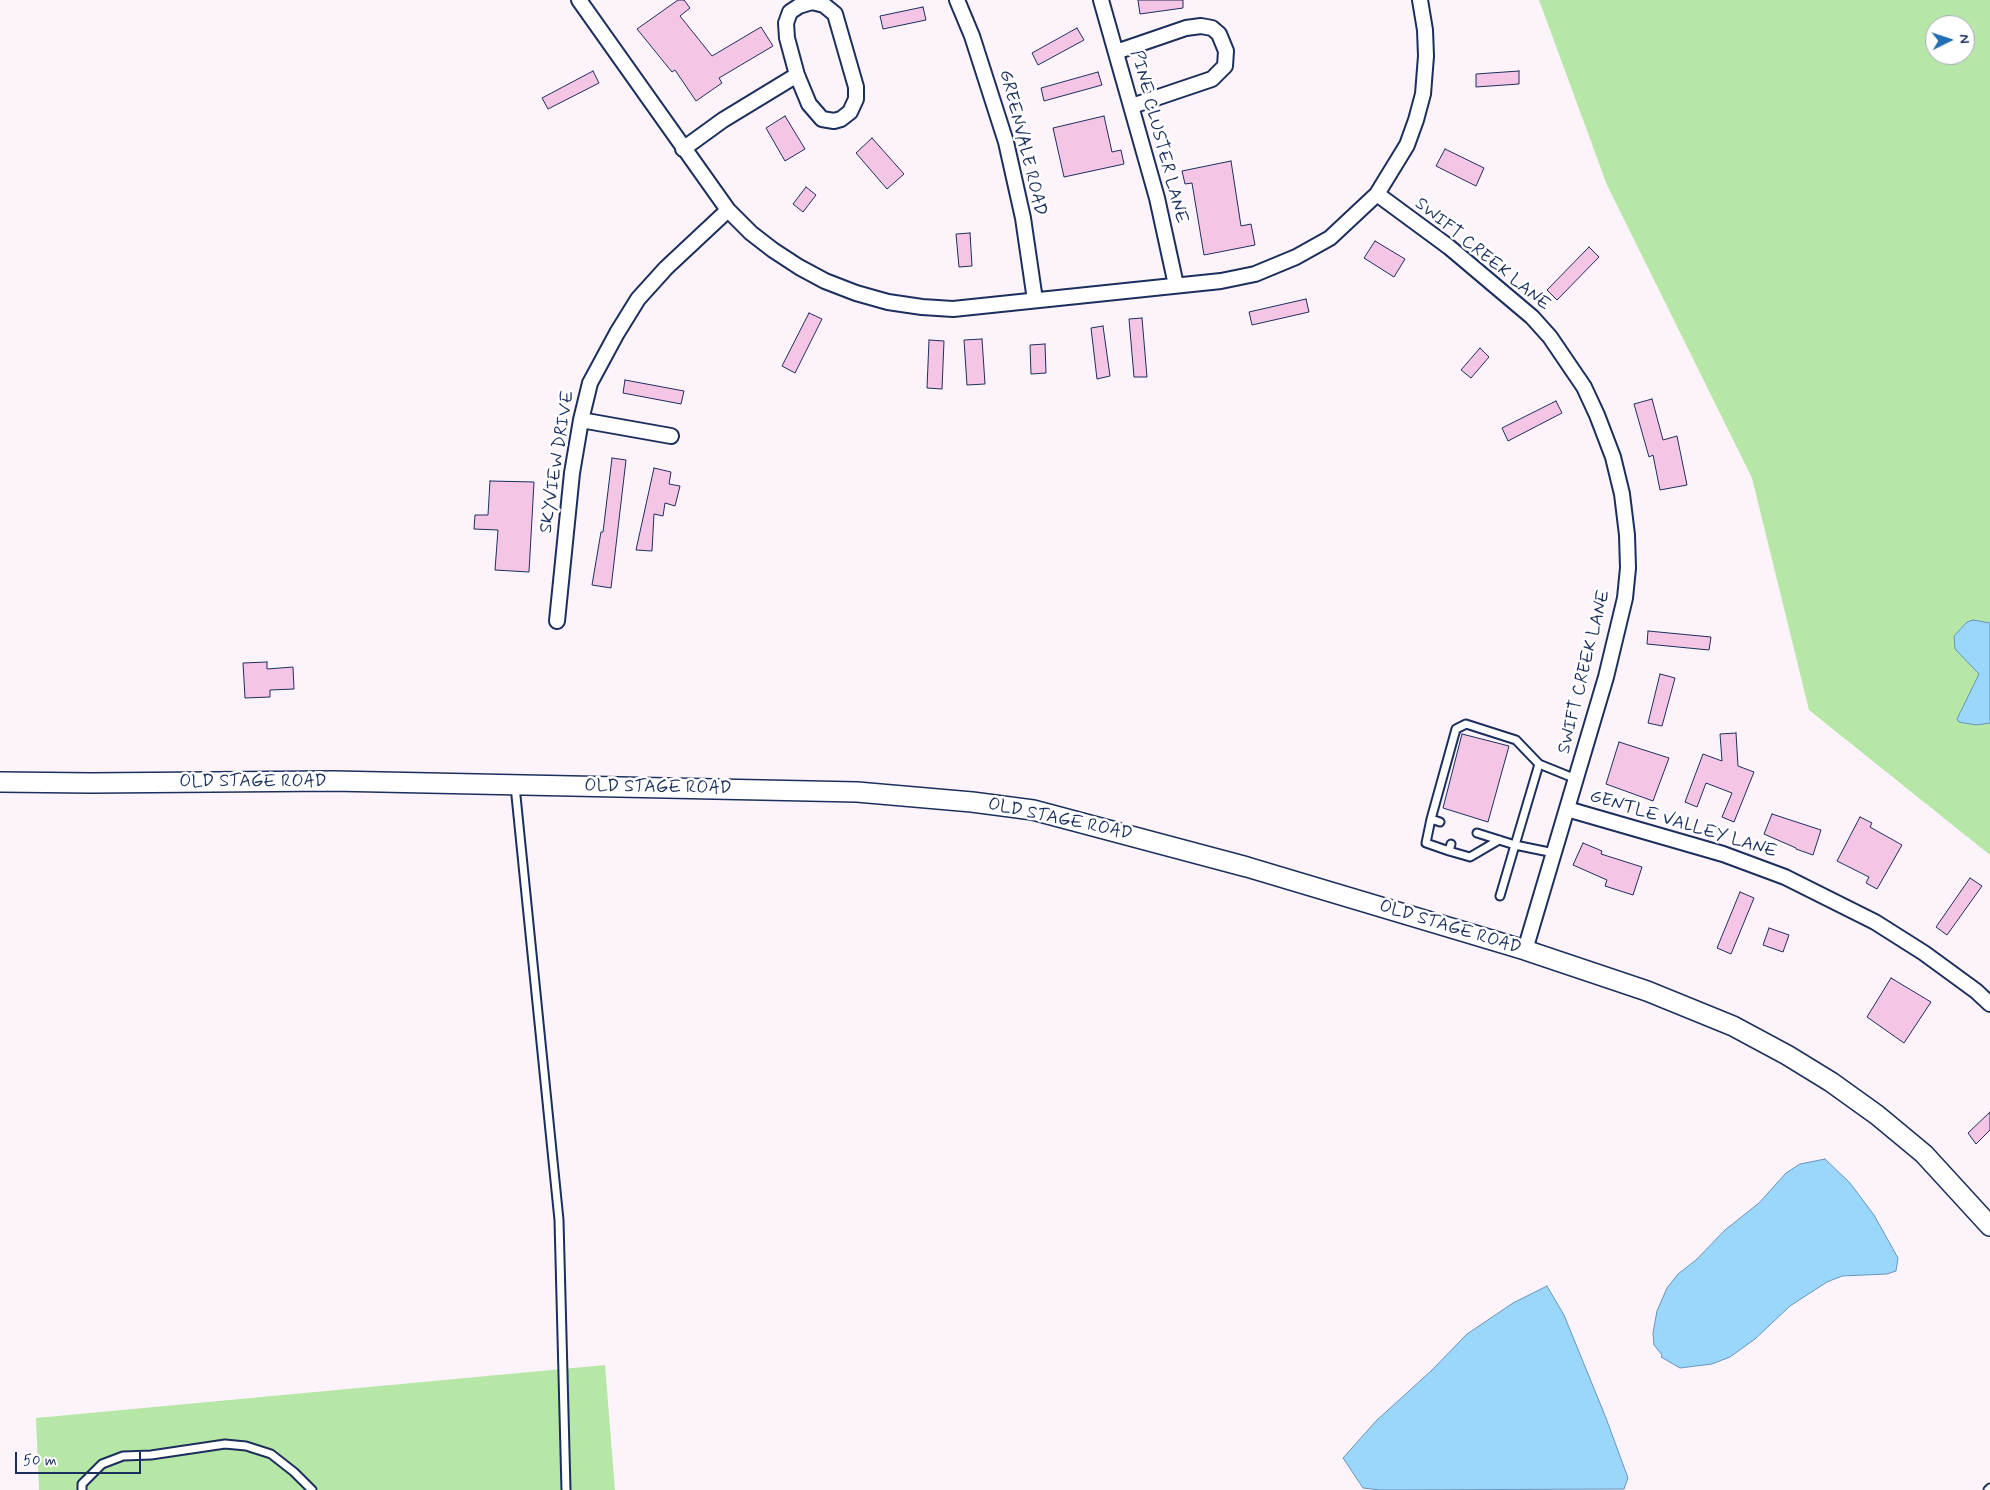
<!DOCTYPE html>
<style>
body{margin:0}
#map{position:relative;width:1990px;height:1490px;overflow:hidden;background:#fdf3fa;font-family:Mynerve,sans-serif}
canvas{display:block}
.north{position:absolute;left:1925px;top:15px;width:50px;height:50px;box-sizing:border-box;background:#fff;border:1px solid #a4acbf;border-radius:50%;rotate:86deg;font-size:14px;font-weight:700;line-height:20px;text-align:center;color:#1b2f5e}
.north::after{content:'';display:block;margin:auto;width:18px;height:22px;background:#1f6fb2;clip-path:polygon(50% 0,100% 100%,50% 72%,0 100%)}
.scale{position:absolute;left:15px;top:1452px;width:126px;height:22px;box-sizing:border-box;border:2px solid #1b2f5e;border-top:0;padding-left:6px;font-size:15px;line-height:18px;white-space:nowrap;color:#1b2f5e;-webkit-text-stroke:4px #fff;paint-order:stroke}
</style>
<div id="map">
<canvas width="1990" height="1490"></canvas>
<div class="north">N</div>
<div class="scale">50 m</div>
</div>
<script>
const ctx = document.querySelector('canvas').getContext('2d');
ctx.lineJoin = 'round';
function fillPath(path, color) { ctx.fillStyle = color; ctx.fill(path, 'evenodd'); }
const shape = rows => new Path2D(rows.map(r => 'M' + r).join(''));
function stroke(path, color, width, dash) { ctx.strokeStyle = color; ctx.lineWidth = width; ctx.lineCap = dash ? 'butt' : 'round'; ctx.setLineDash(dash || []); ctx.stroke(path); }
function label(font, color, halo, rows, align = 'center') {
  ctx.font = font + ' Mynerve,sans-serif'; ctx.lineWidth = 5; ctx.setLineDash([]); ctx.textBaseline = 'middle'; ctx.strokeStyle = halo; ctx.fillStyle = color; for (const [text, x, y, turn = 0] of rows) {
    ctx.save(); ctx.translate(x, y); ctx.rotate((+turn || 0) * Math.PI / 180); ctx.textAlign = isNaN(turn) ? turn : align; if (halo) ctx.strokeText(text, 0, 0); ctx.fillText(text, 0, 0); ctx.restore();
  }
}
const green = shape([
 [1539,0,1990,0,1990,855,1809,710,1752,478,1607,185],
 [1935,25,1965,25,1965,55,1935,55],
 [605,1365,615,1490,39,1490,36,1418]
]);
const water = shape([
 [1973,620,1990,623,1990,723,1976,725,1959,722,1957,719,1979,674,1955,649,1954,636,1967,622,1973,620],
 [1825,1159,1850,1183,1874,1215,1898,1258,1896,1271,1887,1274,1842,1276,1827,1282,1790,1306,1755,1339,1730,1357,1712,1364,1680,1368,1661,1357,1662,1355,1654,1345,1653,1333,1657,1311,1667,1288,1678,1274,1696,1260,1725,1230,1759,1203,1786,1173,1800,1164,1825,1159],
 [1547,1286,1564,1315,1606,1418,1628,1478,1624,1489,1381,1490,1363,1488,1343,1458,1376,1421,1432,1370,1467,1334,1513,1303,1547,1286]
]);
const building = shape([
 [678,0,684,0,690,8,680,16,712,56,761,27,773,46,719,78,722,83,696,101,675,70,672,72,637,29,678,0],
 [1138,0,1183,0,1183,8,1140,14,1138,0],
 [923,7,926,20,883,29,880,16,923,7],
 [1077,28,1084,40,1038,65,1032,53,1077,28],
 [593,71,599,83,548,109,542,98,593,71],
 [1519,71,1519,84,1476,87,1476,74,1519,71],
 [1098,72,1102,85,1044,101,1041,88,1098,72],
 [785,116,805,149,785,161,766,128,785,116],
 [1104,116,1112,152,1121,150,1124,164,1064,177,1053,128,1104,116],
 [872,138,904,174,887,189,856,153,872,138],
 [1445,149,1484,168,1476,186,1436,166,1445,149],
 [1231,161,1241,226,1251,224,1255,245,1204,255,1192,183,1185,184,1182,171,1231,161],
 [806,187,816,195,803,212,793,204,806,187],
 [970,233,972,266,959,267,956,234,970,233],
 [1375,241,1405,259,1394,277,1364,258,1375,241],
 [1589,247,1599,257,1557,300,1547,290,1589,247],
 [1306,299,1309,312,1252,325,1249,312,1306,299],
 [809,313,822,319,795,373,782,366,809,313],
 [1142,318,1147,377,1134,377,1129,319,1142,318],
 [1103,326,1110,376,1097,379,1091,328,1103,326],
 [982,339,985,384,967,385,964,340,982,339],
 [929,340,944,341,942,389,927,388,929,340],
 [1045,344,1046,373,1031,374,1030,345,1045,344],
 [1480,348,1489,357,1471,378,1461,370,1480,348],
 [625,380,684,391,681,404,623,393,625,380],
 [1652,399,1663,440,1677,436,1687,485,1660,490,1653,455,1649,457,1634,404,1652,399],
 [1556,401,1562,413,1508,441,1502,428,1556,401],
 [612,458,626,460,611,588,592,585,601,532,603,532,612,458],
 [654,468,671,472,669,484,680,486,675,506,665,503,663,516,654,514,652,551,636,550,654,468],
 [490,481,534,482,529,572,495,570,498,530,474,529,475,515,488,515,490,481],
 [1648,631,1711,637,1709,650,1647,644,1648,631],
 [267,662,267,669,293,667,294,689,270,690,270,697,245,698,243,663,267,662],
 [1660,674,1675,678,1662,726,1648,723,1660,674],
 [1736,733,1738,766,1754,772,1734,822,1722,817,1732,793,1706,783,1697,807,1685,802,1703,754,1722,761,1720,734,1736,733],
 [1462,734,1509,746,1488,822,1443,808,1462,734],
 [1619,742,1669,758,1653,801,1606,784,1619,742],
 [1772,814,1821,830,1813,855,1796,849,1796,848,1764,834,1772,814],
 [1860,817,1872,823,1870,827,1902,845,1877,889,1866,883,1869,877,1837,861,1860,817],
 [1583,843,1602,851,1601,854,1642,867,1633,895,1605,886,1607,880,1573,865,1583,843],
 [1970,878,1982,886,1947,935,1936,927,1970,878],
 [1740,892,1754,898,1731,954,1717,948,1740,892],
 [1769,928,1789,935,1783,952,1763,945,1769,928],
 [1891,978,1931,1002,1904,1043,1867,1017,1891,978],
 [1990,1112,1990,1130,1976,1144,1968,1133,1990,1112]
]);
const service = shape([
 [515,786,559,1220,566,1490],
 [1431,819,1440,822],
 [1477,833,1515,845,1500,896],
 [1451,844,1449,851,1470,857,1499,840],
 [1449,851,1426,843,1431,819,1456,729,1466,724,1516,740,1539,764],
 [1554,853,1515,845,1539,764,1576,779],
 [82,1490,82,1484,102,1464,123,1456,151,1455,225,1444,246,1446,271,1454,294,1472,312,1490],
 [1988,1490,1990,1488]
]);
const minor = shape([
 [579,0,728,210,751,233,773,250,799,267,825,281,856,293,888,302,922,307,953,309,1221,281,1255,274,1296,257,1330,238,1377,194,1407,145,1416,120,1423,94,1426,56,1425,30,1420,0],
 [957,0,972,36,1006,142,1023,218,1035,300],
 [1101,0,1157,198,1176,285],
 [812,2,824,5,835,14,856,87,856,99,850,112,841,119,834,121,822,119,809,104,797,75,787,38,786,23,790,12,799,6,812,2],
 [1116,52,1186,28,1201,26,1212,28,1219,34,1226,51,1225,66,1212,79,1132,106],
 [683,149,723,120,797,75],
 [1377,194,1449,247,1532,317,1550,337,1584,387,1597,415,1613,457,1622,494,1627,535,1628,568,1625,598,1606,677,1525,950],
 [581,420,671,436],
 [557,621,572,473,581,420,590,383,617,333,638,299,666,268,728,210],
 [1567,809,1723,854,1785,877,1875,922,1924,953,1976,991,1990,1004]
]);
const secondary = shape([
 [0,782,91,783,333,781,857,792,972,802,1033,810,1247,867,1525,950,1647,991,1733,1026,1787,1055,1831,1082,1877,1115,1924,1154,1990,1226]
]);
const streetNames = [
 ["PINE CLUSTER LANE",1158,137,75],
 ["GREENVALE ROAD",1022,143,76],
 ["SWIFT CREEK LANE",1482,255,39],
 ["SKYVIEW DRIVE",558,462,-81],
 ["SWIFT CREEK LANE",1585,672,-76],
 ["OLD STAGE ROAD",253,782],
 ["OLD STAGE ROAD",658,788,1],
 ["OLD STAGE ROAD",1060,820,12],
 ["GENTLE VALLEY LANE",1683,825,17],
 ["OLD STAGE ROAD",1450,928,17]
];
fillPath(green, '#b7e7a6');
fillPath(water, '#9ad7fb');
stroke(water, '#6794bc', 1);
fillPath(building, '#f5c5e6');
stroke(building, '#1b2f5e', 1);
stroke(service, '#1b2f5e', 11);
stroke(minor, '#1b2f5e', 18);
stroke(secondary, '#1b2f5e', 22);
stroke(service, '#fff', 7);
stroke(minor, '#fff', 14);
stroke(secondary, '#fff', 19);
label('18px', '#1b2f5e', '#fff', streetNames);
</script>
